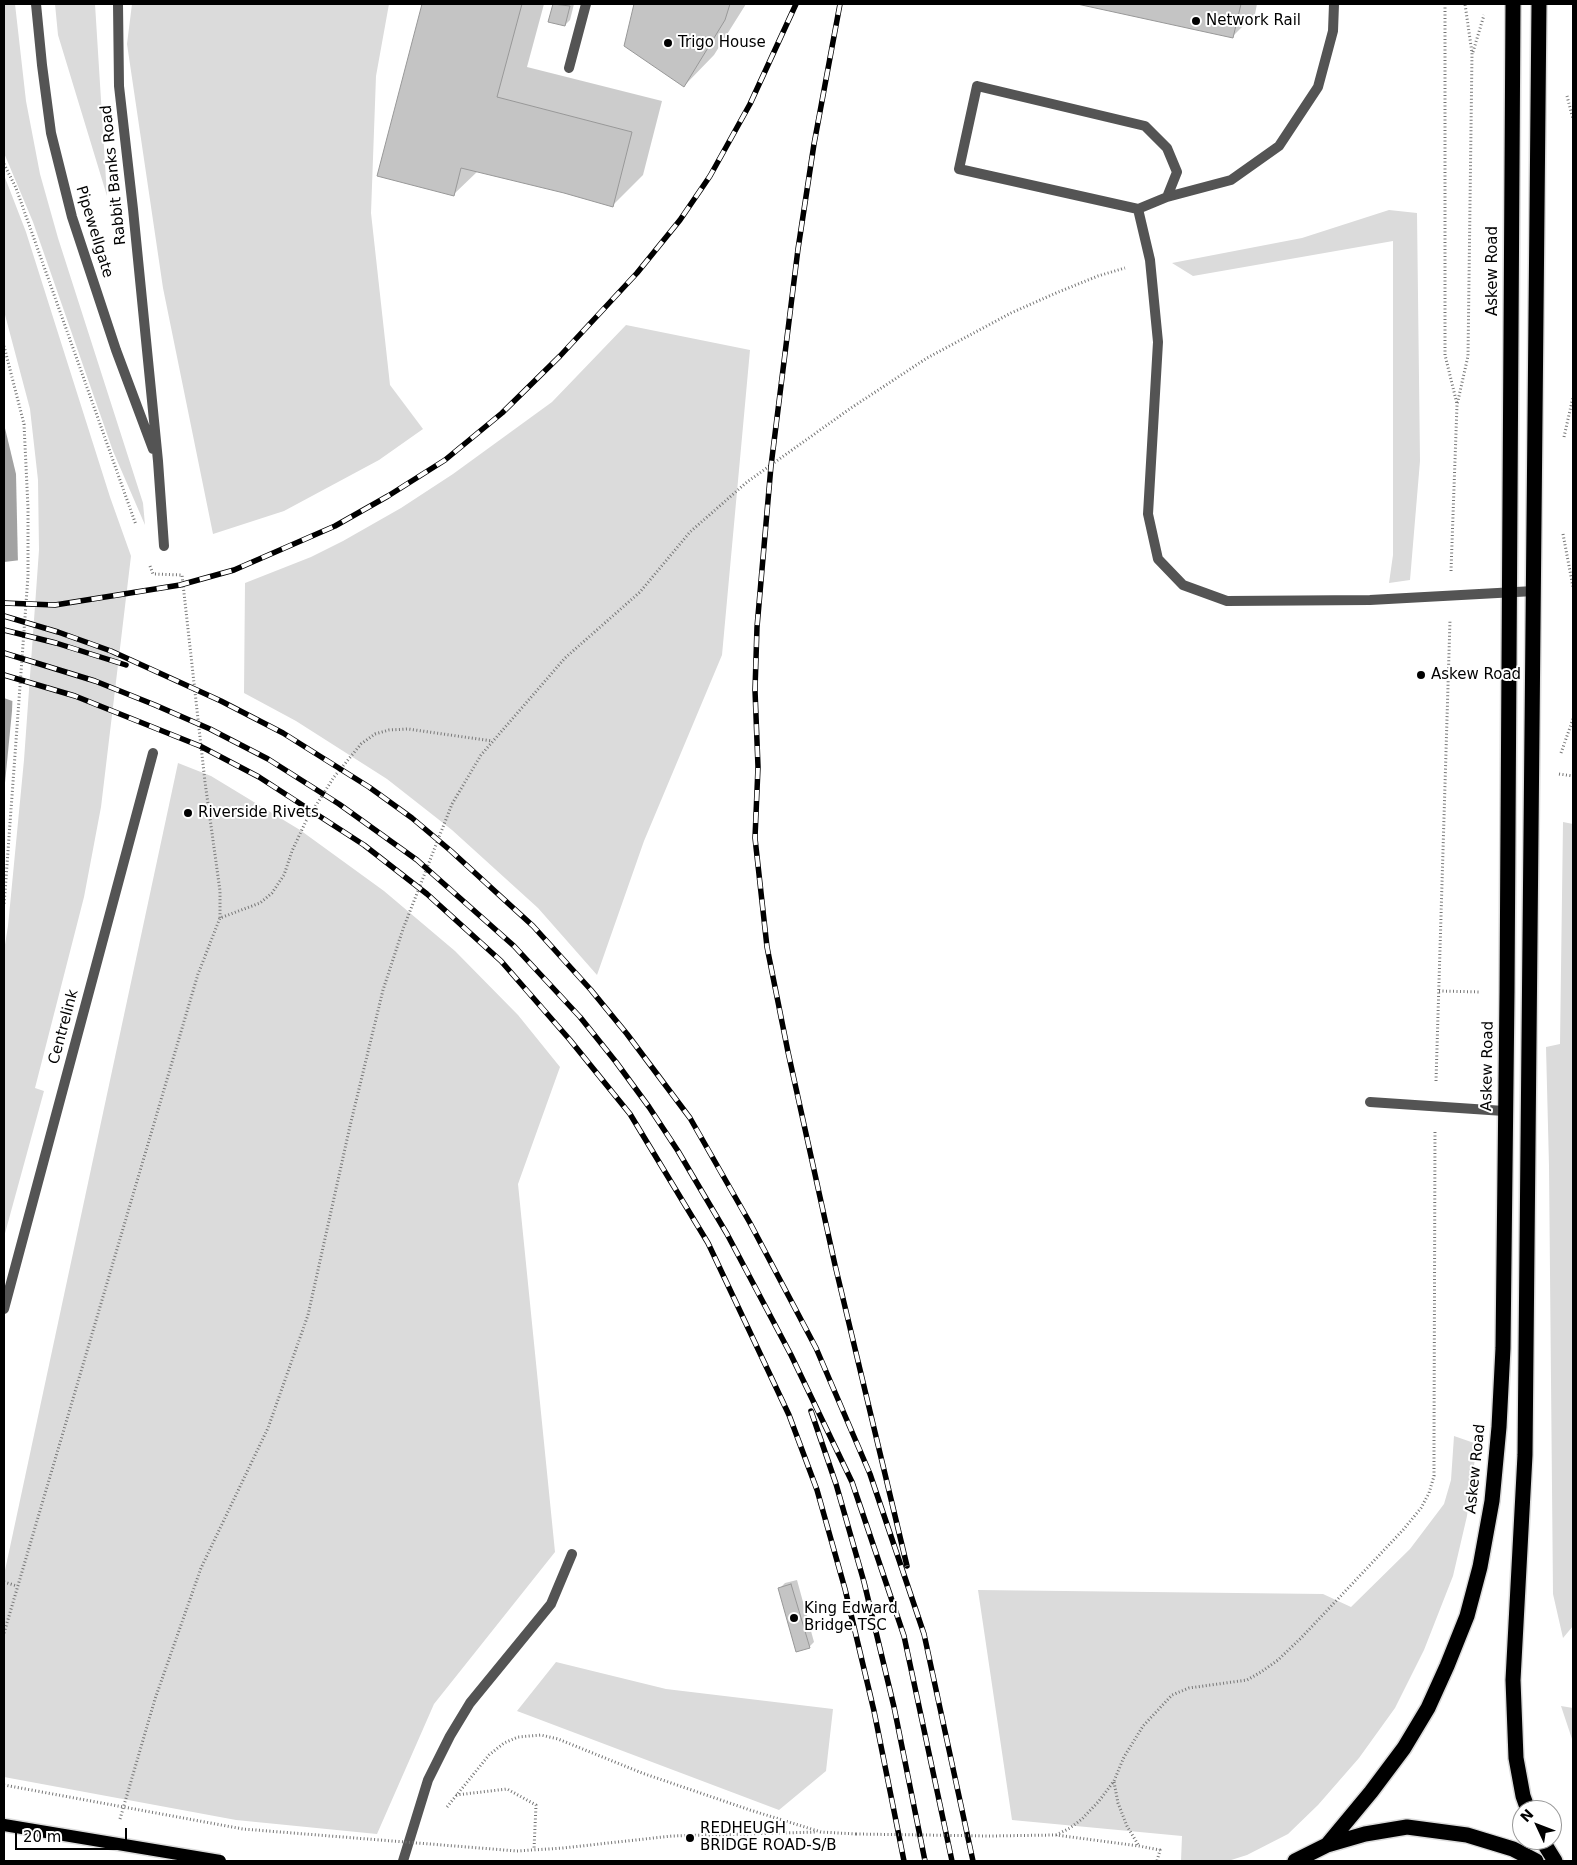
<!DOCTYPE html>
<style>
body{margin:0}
#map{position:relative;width:1577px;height:1865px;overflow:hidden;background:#fff;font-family:"DejaVu Sans",sans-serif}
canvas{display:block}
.frame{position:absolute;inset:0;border:5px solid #000;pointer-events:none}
.north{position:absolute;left:1512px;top:1800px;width:50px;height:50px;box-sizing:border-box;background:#fff;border:1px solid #999;border-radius:50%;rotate:313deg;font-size:14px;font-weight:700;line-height:20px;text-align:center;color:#000}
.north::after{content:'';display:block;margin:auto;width:18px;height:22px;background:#000;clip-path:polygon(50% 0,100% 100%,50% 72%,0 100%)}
.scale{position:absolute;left:15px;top:1828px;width:112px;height:22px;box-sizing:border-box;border:2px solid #000;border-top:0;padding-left:6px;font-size:15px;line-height:18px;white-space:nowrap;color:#000;-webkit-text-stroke:4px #fff;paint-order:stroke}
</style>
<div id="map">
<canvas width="1577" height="1865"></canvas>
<div class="frame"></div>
<div class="north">N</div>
<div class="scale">20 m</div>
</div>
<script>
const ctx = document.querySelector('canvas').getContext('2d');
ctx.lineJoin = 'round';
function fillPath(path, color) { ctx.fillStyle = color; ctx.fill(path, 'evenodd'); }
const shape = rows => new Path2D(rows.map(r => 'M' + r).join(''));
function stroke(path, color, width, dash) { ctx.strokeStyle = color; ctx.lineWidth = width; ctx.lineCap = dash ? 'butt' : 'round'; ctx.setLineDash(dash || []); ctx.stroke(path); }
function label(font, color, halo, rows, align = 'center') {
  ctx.font = font + ' "DejaVu Sans",sans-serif'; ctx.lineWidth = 4; ctx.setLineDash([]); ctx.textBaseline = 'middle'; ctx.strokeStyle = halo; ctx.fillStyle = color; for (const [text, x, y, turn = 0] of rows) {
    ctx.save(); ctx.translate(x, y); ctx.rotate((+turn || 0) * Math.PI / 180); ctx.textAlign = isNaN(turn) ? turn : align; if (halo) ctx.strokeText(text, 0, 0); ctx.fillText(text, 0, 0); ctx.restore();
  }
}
const green = shape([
 [4,4,15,4,26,101,40,174,58,238,143,503,145,525,113,451,33,222,4,153],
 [55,4,95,4,107,196,58,35],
 [132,4,389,4,376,76,371,213,390,385,423,429,379,460,284,511,213,534,163,288,127,44],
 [4,175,26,232,110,497,131,556,101,807,84,897,35,1088,44,1091,4,1237,4,951,8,926,24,760,39,550,38,480,30,409,4,311],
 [1389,210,1417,213,1420,461,1410,580,1389,583,1393,555,1393,241,1193,276,1172,263,1302,238],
 [626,325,750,350,722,655,644,841,597,975,538,908,452,830,387,779,296,721,244,693,245,583,311,557,343,541,401,508,453,474,552,402],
 [178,763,211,776,300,830,384,891,455,951,518,1015,560,1067,518,1184,555,1552,434,1704,377,1834,236,1820,4,1777,4,1575],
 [1563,822,1573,824,1573,1626,1563,1638,1553,1594,1549,1166,1546,1047,1560,1044],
 [1454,1436,1477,1444,1467,1516,1453,1576,1424,1650,1395,1708,1359,1758,1318,1805,1288,1834,1247,1855,1228,1861,1181,1861,1182,1836,1012,1820,978,1590,1323,1594,1351,1607,1410,1549,1444,1504,1451,1480],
 [556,1662,666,1689,833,1709,826,1771,779,1810,517,1711],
 [1561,1706,1573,1708,1573,1742]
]);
const water = shape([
 [4,424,16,474,18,565,12,711,4,793]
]);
const pier = shape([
 [21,560,21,565,15,702,4,698,4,562]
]);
const shadow = shape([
 [423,4,544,4,527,67,662,101,643,175,612,206,564,191,478,171,454,194,379,176],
 [554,4,574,4,570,20,565,25,549,21],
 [636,4,746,4,714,55,684,86,626,46],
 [1083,4,1257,4,1255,14,1233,36],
 [797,1580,814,1642,809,1647,779,1589,785,1583]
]);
const building = shape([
 [422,4,522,4,497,97,632,132,613,207,564,193,461,168,454,196,377,176,422,4],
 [553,4,570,6,565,26,548,22,553,4],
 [634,4,730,4,725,20,684,87,624,46,634,4],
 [1077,4,1241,4,1233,38,1077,4],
 [791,1584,810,1648,796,1652,778,1588,791,1584]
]);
const path = shape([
 [1445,4,1445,355,1457,404],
 [1473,52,1484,15],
 [1567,96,1573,119],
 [4,164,16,188,136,525],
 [4,346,24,424,28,508,28,576,4,906],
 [1564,437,1573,397],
 [1563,534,1573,587],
 [150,566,153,574,182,575,205,782,220,891,220,918],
 [1451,571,1457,405,1468,356,1472,53,1465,4],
 [1561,753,1573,719],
 [1559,774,1573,776],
 [1439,991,1481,992],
 [1436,1081,1450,620],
 [4,1582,17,1586],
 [4,1633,198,974,220,918,260,903,272,893,284,875,292,851,306,821,334,777,361,744,375,734,389,730,408,729,492,741],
 [1114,1782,1118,1803,1127,1826,1139,1846],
 [456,1795,507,1789,536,1805,534,1849],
 [447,1807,489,1755,504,1743,518,1737,541,1735,558,1739,642,1773,750,1810,821,1832,856,1834],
 [120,1819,155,1699,201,1568,268,1428,308,1315,350,1126,383,990,403,929,452,804,481,755,565,658,640,592,690,532,747,482,851,408,927,358,1011,313,1056,293,1098,276,1125,268],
 [1056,1835,1070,1828,1082,1819,1099,1801,1114,1781,1124,1757,1143,1726,1172,1695,1189,1688,1247,1680,1261,1672,1278,1660,1301,1638,1403,1530,1421,1508,1429,1493,1434,1476,1434,1446,1435,1130],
 [989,1836,1056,1835,1139,1846,1160,1850,1157,1861],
 [517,1851,563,1848,672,1836,817,1832]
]);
const lane = shape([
 [36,4,42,65,51,133,72,217,116,350,153,449],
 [118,4,119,86,133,209,158,461,164,546],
 [1334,4,1333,31,1318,87,1279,146,1231,180,1167,197,1138,209,1150,260,1158,342,1148,514,1158,559,1183,585,1227,601,1370,600,1534,591],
 [1138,209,959,169,977,86,1145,126,1167,148,1177,172,1167,197],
 [1370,1102,1504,1111],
 [4,1309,153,753],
 [403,1861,428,1780,450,1736,470,1703,551,1604,572,1554]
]);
const street = shape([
 [569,68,586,4]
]);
const highway = shape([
 [1528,1810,1523,1796,1516,1758,1513,1680,1525,1455,1539,4],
 [1542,1840,1555,1861],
 [1327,1845,1371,1792,1404,1748,1428,1708,1447,1666,1467,1616,1480,1567,1492,1501,1499,1427,1503,1348,1507,993,1513,4],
 [1295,1861,1327,1845,1365,1834,1407,1827,1467,1835,1513,1849,1536,1861]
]);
const rail = shape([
 [840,4,814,144,798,249,771,466,757,627,755,690,758,767,755,838,767,947,788,1052,835,1265,907,1566],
 [4,603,55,605,180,585,234,570,335,526,388,496,445,460,502,413,560,356,637,273,680,220,710,176,750,104,796,4],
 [4,616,58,632,111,651,221,701,283,733,369,787,412,818,451,851,533,926,591,990,627,1034,690,1118,750,1223,816,1348,870,1474,924,1634,973,1861],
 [4,630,56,643,126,665],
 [4,653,95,681,155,705,210,729,268,759,339,804,417,860,514,946,580,1017,616,1062,649,1107,678,1151,727,1234,791,1355,852,1482,904,1636,952,1861],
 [4,675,75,696,200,746,259,777,364,845,427,894,501,961,570,1040,630,1114,708,1243,789,1415,817,1490,845,1589,874,1711,904,1861],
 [811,1411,836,1484,864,1582,894,1707,925,1861]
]);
const pathBridge = shape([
 [4,1785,243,1829,517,1851],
 [856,1834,989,1836]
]);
const primaryBridge = shape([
 [4,1825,220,1861]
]);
const markers = [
 [1196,21,5,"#000"],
 [668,43,5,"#000"],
 [1421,675,5,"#000"],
 [188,813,5,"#000"],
 [794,1618,5,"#000"],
 [690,1838,5,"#000"]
];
const poiNames = [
 ["Network Rail",1206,21],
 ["Trigo House",678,43],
 ["Askew Road",1431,675],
 ["Riverside Rivets",198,813],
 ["King Edward",804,1609],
 ["Bridge TSC",804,1626],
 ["REDHEUGH",700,1829],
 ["BRIDGE ROAD-S/B",700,1846]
];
const streetNames = [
 ["Rabbit Banks Road",114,175,-96],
 ["Pipewellgate",94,232,73],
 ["Askew Road",1493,271,-90],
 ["Centrelink",64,1027,-75],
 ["Askew Road",1488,1066,-89],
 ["Askew Road",1476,1469,-84]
];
fillPath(green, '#dbdbdb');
fillPath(water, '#a2a2a2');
fillPath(pier, '#fff');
fillPath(shadow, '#0003');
fillPath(building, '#c4c4c4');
stroke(building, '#989898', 1);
stroke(highway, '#dbdbdb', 18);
stroke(path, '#767676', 3, [1, 2.5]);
stroke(lane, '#545454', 10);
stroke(street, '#545454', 10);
stroke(highway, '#000', 15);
stroke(rail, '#000', 5.5);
stroke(rail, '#fff', 4, [11]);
stroke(primaryBridge, '#dbdbdb', 15, []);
stroke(pathBridge, '#767676', 3, [1, 2.5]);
stroke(primaryBridge, '#000', 12);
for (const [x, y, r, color] of markers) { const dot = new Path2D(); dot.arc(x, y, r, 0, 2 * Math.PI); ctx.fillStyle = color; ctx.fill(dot); stroke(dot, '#fff', 2); }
label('15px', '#000', '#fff', poiNames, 'left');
label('15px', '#000', '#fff', streetNames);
</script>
